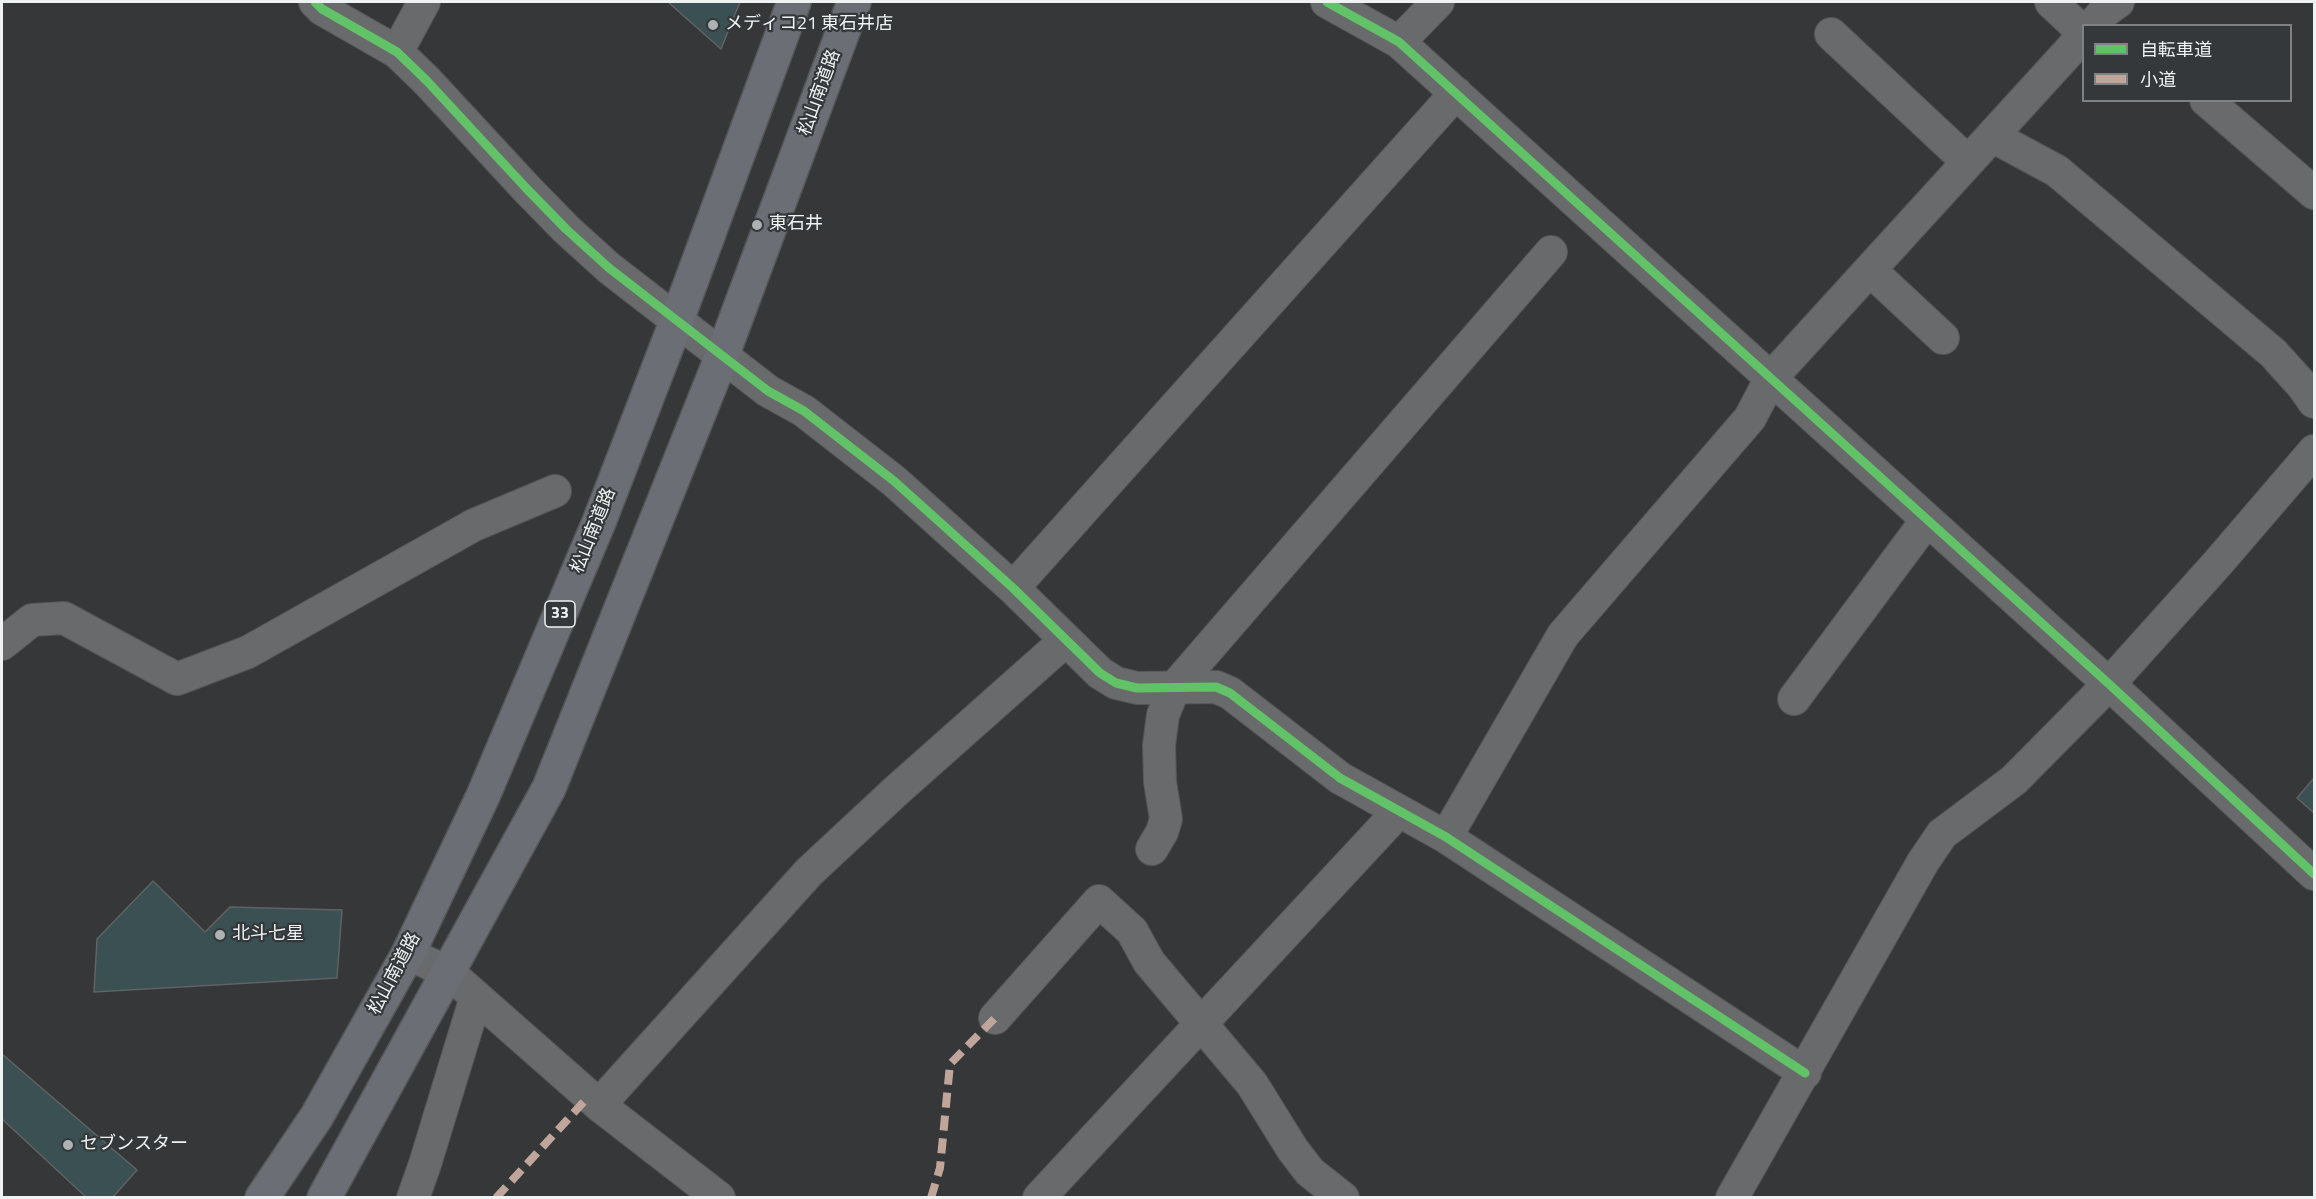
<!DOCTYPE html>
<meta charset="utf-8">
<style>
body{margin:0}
#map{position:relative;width:2316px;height:1199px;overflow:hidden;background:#353739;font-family:"Titillium Web","Noto Sans JP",sans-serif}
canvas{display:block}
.frame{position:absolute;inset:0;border:3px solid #eff2f3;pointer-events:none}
.legend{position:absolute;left:2082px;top:24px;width:210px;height:78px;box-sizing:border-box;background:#34383a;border:2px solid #7f8284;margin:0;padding:8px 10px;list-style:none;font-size:18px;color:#eff2f3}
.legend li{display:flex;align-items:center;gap:12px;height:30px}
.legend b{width:30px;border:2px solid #7f8284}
</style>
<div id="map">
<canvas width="2316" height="1199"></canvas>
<div class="frame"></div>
<ul class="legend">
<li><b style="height:8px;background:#61c268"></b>自転車道</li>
<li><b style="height:8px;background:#c0a59a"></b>小道</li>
</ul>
</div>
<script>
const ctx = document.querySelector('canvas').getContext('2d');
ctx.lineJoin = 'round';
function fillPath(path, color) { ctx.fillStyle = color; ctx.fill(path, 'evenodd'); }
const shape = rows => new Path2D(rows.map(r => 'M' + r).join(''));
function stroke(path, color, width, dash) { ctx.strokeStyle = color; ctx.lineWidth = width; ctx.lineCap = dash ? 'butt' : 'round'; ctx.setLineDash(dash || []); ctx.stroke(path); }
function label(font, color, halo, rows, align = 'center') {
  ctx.font = font + ' "Titillium Web","Noto Sans JP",sans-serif'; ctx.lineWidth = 4.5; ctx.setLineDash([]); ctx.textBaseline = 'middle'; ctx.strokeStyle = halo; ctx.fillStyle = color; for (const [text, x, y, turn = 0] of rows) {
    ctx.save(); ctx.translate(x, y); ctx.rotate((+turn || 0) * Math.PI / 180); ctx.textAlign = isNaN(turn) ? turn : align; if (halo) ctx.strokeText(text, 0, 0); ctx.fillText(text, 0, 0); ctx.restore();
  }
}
const building = shape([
 [668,2,740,2,721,49,668,2],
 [2314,778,2314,813,2297,798,2314,778],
 [153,881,205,932,230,907,342,910,337,978,94,992,97,939,153,881],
 [2,1054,137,1170,112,1198,87,1198,2,1119,2,1054]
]);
const street = shape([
 [315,2,322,9,397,52,427,81,526,188,566,229,609,268,768,391,804,411,894,481,1013,588,1100,673,1116,683,1137,688,1216,687,1230,693,1340,778,1446,837,1805,1073],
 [1327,2,1399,42,2109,684,2314,874],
 [2051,2,2084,33],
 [2092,26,2104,12,2118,2],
 [1831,34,1968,162],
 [1399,42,1438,2],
 [397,52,424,2],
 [2206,100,2314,193],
 [1992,136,2057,171,2273,353,2302,385,2314,402],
 [1870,270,1943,338],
 [1013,588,1456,93],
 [2,644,32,620,64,618,177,679,248,652,474,525,555,491],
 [1794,699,1927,520],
 [1446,837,1563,635,1750,418,1771,378,2084,35],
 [1152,849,1162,832,1166,819,1160,782,1159,745,1163,715,1174,688,1551,252],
 [408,954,448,972,599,1105,719,1198],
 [995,1018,1099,901,1132,931,1149,962,1252,1084,1293,1150,1310,1172,1343,1198],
 [599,1105,809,872,896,791,1066,640],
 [413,1198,425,1164,476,997],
 [1039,1198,1399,811],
 [1732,1198,1923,862,1942,834,2014,780,2109,684,2217,564,2314,451]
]);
const highway = shape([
 [262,1198,317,1116,408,954,483,796,599,522,677,320,794,2],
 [324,1198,549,788,722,356,854,2]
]);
const quiet = shape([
 [496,1198,589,1096],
 [931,1198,940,1168,950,1064,995,1018]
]);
const cycleway = shape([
 [315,2,322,9,397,52,427,81,526,188,566,229,609,268,768,391,804,411,894,481,1013,588,1100,673,1116,683,1137,688,1216,687,1230,693,1340,778,1446,837,1805,1073],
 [1327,2,1399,42,2109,684,2314,874]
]);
const markers = [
 [713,25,6,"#aeb1b2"],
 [757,225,6,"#aeb1b2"],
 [220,935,6,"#aeb1b2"],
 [68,1145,6,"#aeb1b2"]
];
const shields = [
 [560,614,30]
];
const shieldNames = [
 ["33",560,614]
];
const poiNames = [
 ["メディコ21 東石井店",725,25],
 ["東石井",769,225],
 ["北斗七星",232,935],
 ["セブンスター",80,1145]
];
const streetNames = [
 ["松山南道路",820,93,-70],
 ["松山南道路",594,531,-68],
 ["松山南道路",395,974,-62]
];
fillPath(building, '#3a5053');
stroke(building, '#606264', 1.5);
stroke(street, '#545657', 34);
stroke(highway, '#545657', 36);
stroke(street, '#686a6b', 32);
stroke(highway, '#6b6f75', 33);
stroke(quiet, '#c0a59a', 8, [15, 8]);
stroke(cycleway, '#61c268', 9);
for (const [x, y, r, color] of markers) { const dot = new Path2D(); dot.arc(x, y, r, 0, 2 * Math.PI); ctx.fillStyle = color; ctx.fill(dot); stroke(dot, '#34383a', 2); }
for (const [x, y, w] of shields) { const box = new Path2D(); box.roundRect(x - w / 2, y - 13, w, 26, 4.5); ctx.fillStyle = '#34383a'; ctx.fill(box); stroke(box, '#eff2f3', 1.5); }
label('bold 16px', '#eff2f3', null, shieldNames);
label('18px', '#eff2f3', '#34383a', poiNames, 'left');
label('18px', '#eff2f3', '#34383a', streetNames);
</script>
